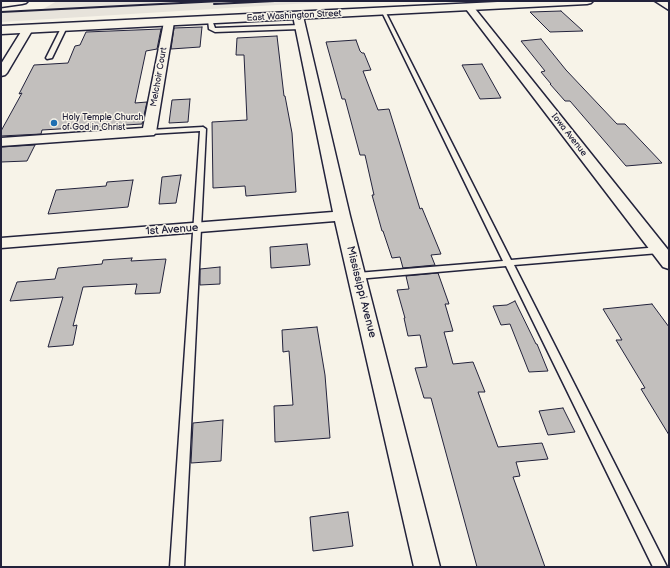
<!DOCTYPE html>
<style>
body{margin:0}
#map{position:relative;width:670px;height:568px;overflow:hidden;background:#f7f3e8;font-family:"Balsamiq Sans",sans-serif}
canvas{display:block}
.frame{position:absolute;inset:0;border:2px solid #22223b;pointer-events:none}
</style>
<div id="map">
<canvas width="670" height="568"></canvas>
<div class="frame"></div>
</div>
<script>
const ctx = document.querySelector('canvas').getContext('2d');
ctx.lineJoin = 'round';
function fillPath(path, color) { ctx.fillStyle = color; ctx.fill(path, 'evenodd'); }
const shape = rows => new Path2D(rows.map(r => 'M' + r).join(''));
function stroke(path, color, width, dash) { ctx.strokeStyle = color; ctx.lineWidth = width; ctx.lineCap = dash ? 'butt' : 'round'; ctx.setLineDash(dash || []); ctx.stroke(path); }
function label(font, color, halo, rows, align = 'center') {
  ctx.font = font + ' "Balsamiq Sans",sans-serif'; ctx.lineWidth = 3; ctx.setLineDash([]); ctx.textBaseline = 'middle'; ctx.strokeStyle = halo; ctx.fillStyle = color; for (const [text, x, y, turn = 0] of rows) {
    ctx.save(); ctx.translate(x, y); ctx.rotate((+turn || 0) * Math.PI / 180); ctx.textAlign = isNaN(turn) ? turn : align; if (halo) ctx.strokeText(text, 0, 0); ctx.fillText(text, 0, 0); ctx.restore();
  }
}
const built = shape([
 [57,1,342,1,1,22,1,12,43,9]
]);
const building = shape([
 [561,11,583,31,550,32,530,12,561,11],
 [202,27,200,47,171,49,174,28,202,27],
 [161,29,157,49,146,51,135,103,147,102,142,124,42,130,41,134,1,136,1,131,22,93,19,94,34,65,68,63,75,46,80,45,86,32,161,29],
 [277,36,284,96,285,96,292,133,296,192,246,196,245,186,213,188,212,122,247,120,244,55,236,55,237,38,277,36],
 [541,39,566,70,617,124,625,124,662,163,626,166,570,101,565,101,550,84,551,84,541,72,545,71,521,41,541,39],
 [356,40,360,51,362,53,364,53,371,70,363,71,378,110,389,109,420,209,422,208,441,254,431,255,435,265,403,268,400,257,392,258,383,231,382,231,372,195,374,195,365,155,360,155,345,99,342,99,326,42,356,40],
 [482,64,501,98,480,99,462,65,482,64],
 [190,99,188,122,169,123,172,100,190,99],
 [35,145,27,161,1,162,1,147,35,145],
 [181,175,176,203,159,204,162,177,181,175],
 [133,180,128,207,48,214,56,190,106,186,107,182,133,180],
 [307,244,310,265,271,268,270,247,307,244],
 [132,258,131,261,166,259,160,293,135,294,137,284,83,287,73,326,77,325,73,345,48,347,63,297,10,301,17,282,55,279,58,268,102,264,103,260,132,258],
 [220,267,220,284,200,285,200,269,220,267],
 [438,273,449,304,445,304,453,331,444,332,453,364,473,362,485,392,478,392,498,447,542,443,548,459,516,462,520,476,513,477,545,567,477,567,431,398,424,398,415,368,427,367,420,335,408,336,404,318,405,318,397,290,409,289,406,276,438,273],
 [515,301,536,344,537,344,548,371,529,372,510,324,501,325,493,306,507,305,515,301],
 [652,304,669,327,669,435,641,389,645,388,616,340,622,340,603,309,652,304],
 [317,327,325,375,330,438,275,442,274,406,293,405,289,351,283,352,282,330,317,327],
 [563,408,575,432,548,435,539,411,563,408],
 [223,420,221,461,191,463,193,423,223,420],
 [348,512,353,546,313,551,310,517,348,512]
]);
const service = shape([
 [381,10,385,11,511,260,659,247,663,250,659,253,514,265,667,567,653,567,506,266,357,279,353,276,357,273,503,261,381,10],
 [210,19,212,20,215,28,300,25,303,27,300,29,215,32,209,29,208,20,210,19],
 [62,26,67,27,52,58,47,59,46,58,62,26],
 [203,127,206,129,184,567,170,567,200,131,149,134,146,132,149,130,203,127]
]);
const minor = shape([
 [655,1,666,1,669,3,669,10,655,1],
 [469,4,472,5,669,251,669,269,663,267,466,9,464,7,469,4],
 [298,13,303,16,350,216,440,567,414,567,335,221,1,248,1,238,333,212,293,16,298,13],
 [169,19,174,22,156,132,154,135,1,146,1,138,143,128,164,22,169,19],
 [28,26,33,29,7,73,5,75,1,76,1,64,24,27,28,26]
]);
const tertiary = shape([
 [518,1,593,1,591,3,587,4,1,34,1,26,518,1]
]);
const primary = shape([
 [1,1,28,1,26,3,22,4,1,7,1,1]
]);
const rail = shape([
 [214,4,275,1],
 [1,12,221,1]
]);
const markers = [
 [54,123,4,"#1f6fb2"]
];
const farStreetnames = [
 ["East Washington Street",294,16,-3],
 ["Melchoir Court",159,77,-80],
 ["Iowa Avenue",569,135,52]
];
const farPoinames = [
 ["Holy Temple Church",62,118],
 ["of God in Christ",62,128]
];
const streetNames = [
 ["1st Avenue",172,230,-4],
 ["Mississippi Avenue",361,292,76]
];
fillPath(built, '#e7e3db');
fillPath(building, '#c2bfbd');
stroke(building, '#22223b', 1);
stroke(service, '#22223b', 3);
stroke(minor, '#22223b', 3);
stroke(tertiary, '#22223b', 3);
stroke(primary, '#22223b', 3);
fillPath(service, '#f7f3e8');
fillPath(minor, '#f7f3e8');
fillPath(tertiary, '#f7f3e8');
fillPath(primary, '#f7f3e8');
stroke(rail, '#22223b', 2);
for (const [x, y, r, color] of markers) { const dot = new Path2D(); dot.arc(x, y, r, 0, 2 * Math.PI); ctx.fillStyle = color; ctx.fill(dot); stroke(dot, '#f7f3e8', 1.5); }
label('9px', '#22223b', '#f7f3e8', farStreetnames);
label('9px', '#22223b', '#f7f3e8', farPoinames, 'left');
label('11px', '#22223b', '#f7f3e8', streetNames);
</script>
